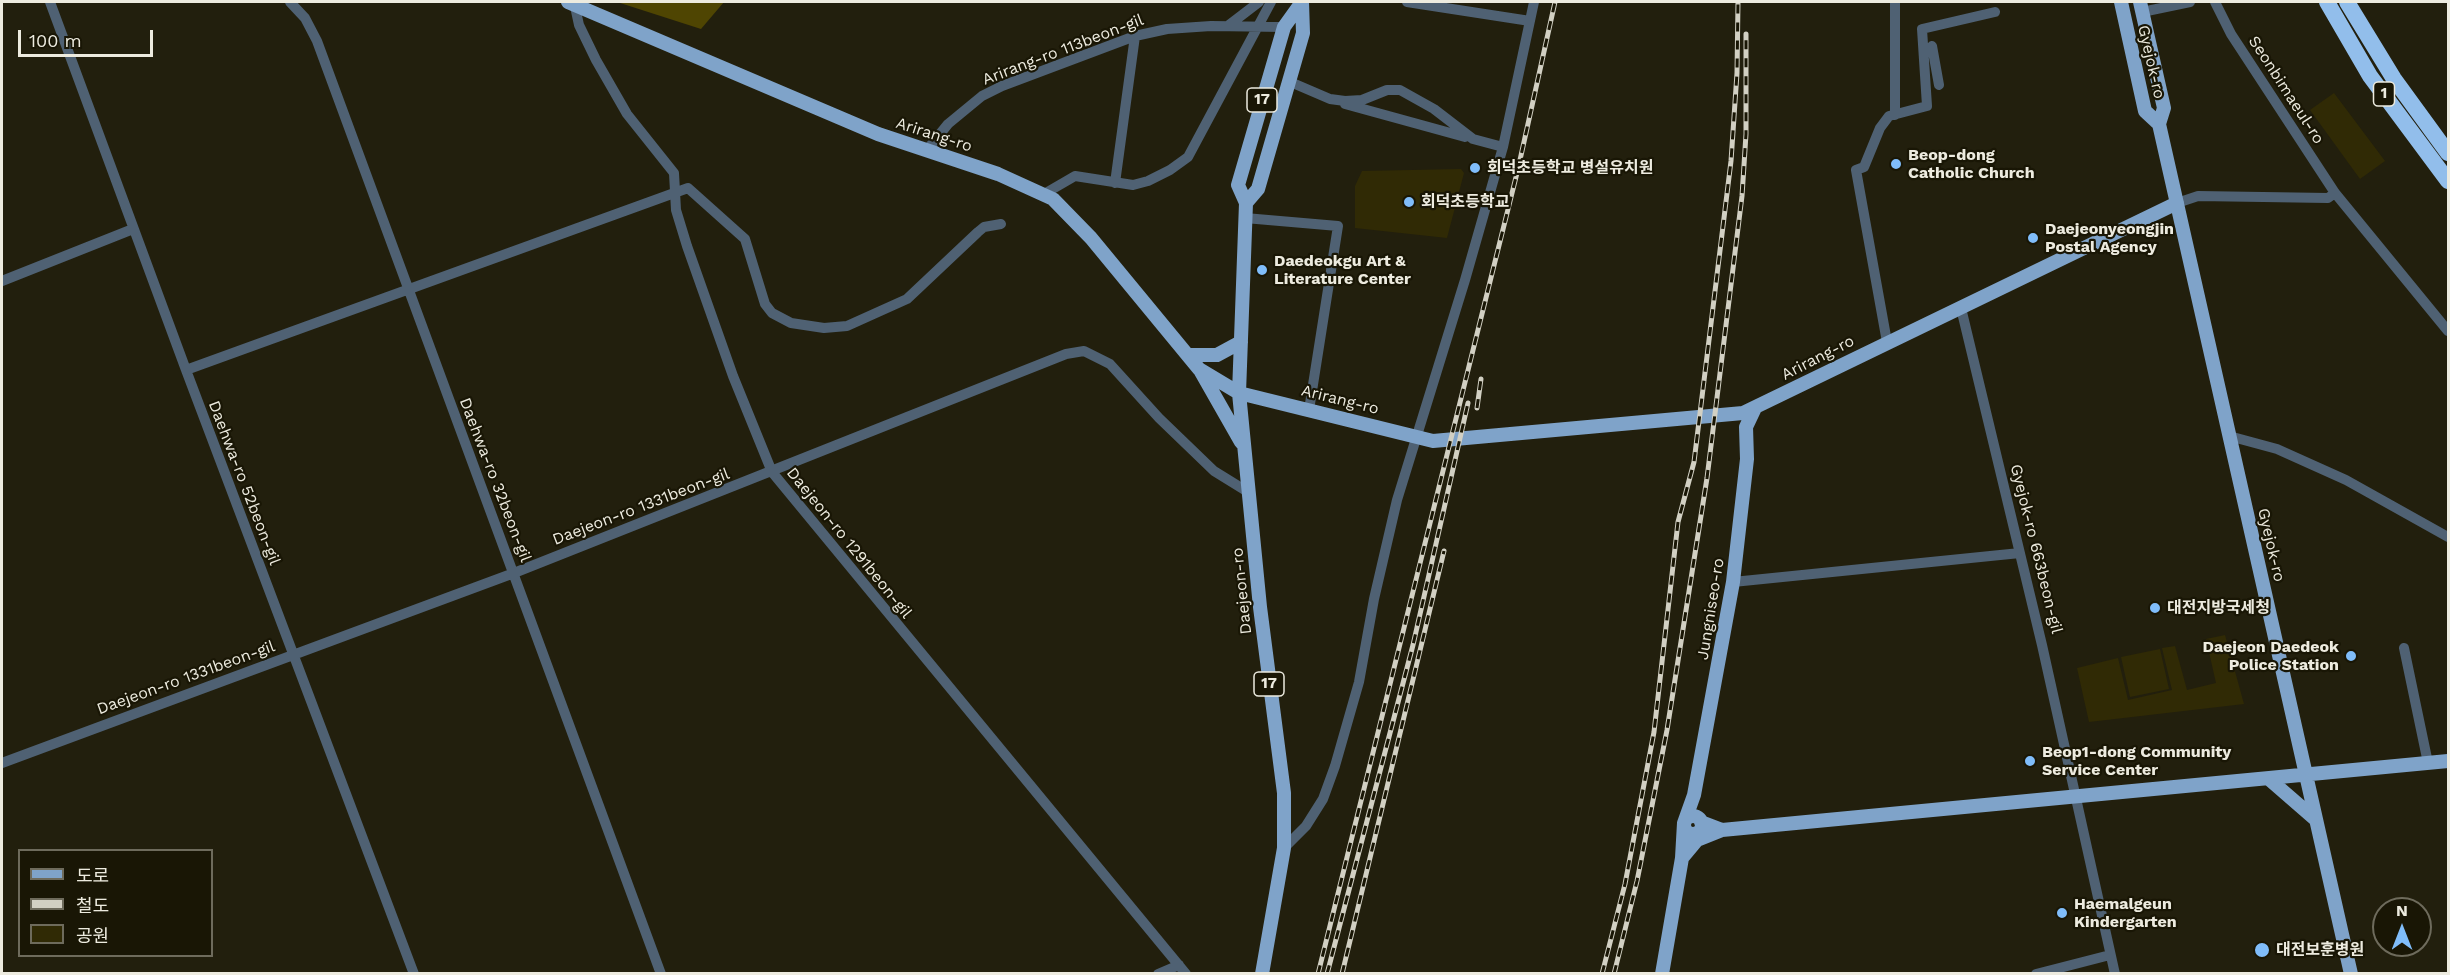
<!DOCTYPE html>
<meta charset="utf-8">
<style>
body{margin:0}
#map{position:relative;width:2450px;height:975px;overflow:hidden;background:#221f0d;font-family:"Work Sans","Noto Sans KR",sans-serif}
canvas{display:block}
.frame{position:absolute;inset:0;border:3px solid #edebdf;pointer-events:none}
.legend{position:absolute;left:18px;top:849px;width:195px;height:108px;box-sizing:border-box;background:#191605;border:2px solid #6e6b5c;margin:0;padding:8px 10px;list-style:none;font-size:18px;color:#edebdf}
.legend li{display:flex;align-items:center;gap:12px;height:30px}
.legend b{width:30px;border:2px solid #6e6b5c}
.north{position:absolute;left:2372px;top:897px;width:60px;height:60px;box-sizing:border-box;background:#191605;border:2px solid #6e6b5c;border-radius:50%;rotate:0deg;font-size:16px;font-weight:700;line-height:24px;text-align:center;color:#edebdf}
.north::after{content:'';display:block;margin:auto;width:21px;height:27px;background:#80bdfa;clip-path:polygon(50% 0,100% 100%,50% 72%,0 100%)}
.scale{position:absolute;left:18px;top:30px;width:135px;height:27px;box-sizing:border-box;border:3px solid #edebdf;border-top:0;padding-left:8px;font-size:18px;line-height:21px;white-space:nowrap;color:#edebdf;-webkit-text-stroke:4px #191605;paint-order:stroke}
</style>
<div id="map">
<canvas width="2450" height="975"></canvas>
<div class="frame"></div>
<ul class="legend">
<li><b style="height:8px;background:#7fa3c9"></b>도로</li>
<li><b style="height:8px;background:#d2d0c3"></b>철도</li>
<li><b style="height:16px;background:#302a05"></b>공원</li>
</ul>
<div class="north">N</div>
<div class="scale">100 m</div>
</div>
<script>
const ctx = document.querySelector('canvas').getContext('2d');
ctx.lineJoin = 'round';
function fillPath(path, color) { ctx.fillStyle = color; ctx.fill(path, 'evenodd'); }
const shape = rows => new Path2D(rows.map(r => 'M' + r).join(''));
function stroke(path, color, width, dash) { ctx.strokeStyle = color; ctx.lineWidth = width; ctx.lineCap = dash ? 'butt' : 'round'; ctx.setLineDash(dash || []); ctx.stroke(path); }
function label(font, color, halo, rows, align = 'center') {
  ctx.font = font + ' "Work Sans","Noto Sans KR",sans-serif'; ctx.lineWidth = 4.5; ctx.setLineDash([]); ctx.textBaseline = 'middle'; ctx.strokeStyle = halo; ctx.fillStyle = color; for (const [text, x, y, turn = 0] of rows) {
    ctx.save(); ctx.translate(x, y); ctx.rotate((+turn || 0) * Math.PI / 180); ctx.textAlign = isNaN(turn) ? turn : align; if (halo) ctx.strokeText(text, 0, 0); ctx.fillText(text, 0, 0); ctx.restore();
  }
}
const green = shape([
 [2334,93,2385,161,2360,179,2310,110],
 [1461,169,1464,173,1447,238,1355,228,1355,186,1362,171],
 [2225,635,2244,704,2089,722,2077,668,2118,658,2128,700,2172,690,2162,648,2175,646,2187,690,2216,683,2206,639],
 [2160,649,2169,689,2130,697,2121,657]
]);
const forest = shape([
 [617,2,724,2,701,29]
]);
const minor = shape([
 [50,2,186,370,414,974],
 [290,2,305,18,317,41,661,974],
 [574,2,579,25,596,60,627,114,674,173,676,210,687,246,733,376,772,472,1186,974],
 [1407,2,1530,21],
 [1895,2,1895,115],
 [2215,2,2231,34,2335,193,2448,331],
 [2142,12,2190,2],
 [1229,25,1259,2],
 [1932,46,1939,85],
 [1288,81,1330,99,1345,101,1362,100,1387,90,1400,90,1434,109,1473,139,1503,147],
 [1345,104,1465,137],
 [927,150,948,124,982,96,1002,86,1135,36,1167,29,1211,26,1284,27],
 [1115,183,1135,36],
 [1044,194,1075,176,1133,185,1148,181,1170,170,1188,157,1271,2],
 [2177,203,2198,196,2328,198,2335,193],
 [1245,218,1338,226,1309,410],
 [2,281,133,229],
 [1961,308,2042,645,2115,974],
 [1887,342,1856,170,1864,167,1880,128,1889,116,1927,106,1922,29,1995,12],
 [186,370,688,188,745,239,765,304,772,313,791,323,824,328,847,326,907,299,978,232,984,227,1001,224],
 [2229,436,2277,449,2346,480,2448,537],
 [1733,582,2020,553],
 [2404,648,2428,763],
 [2,763,514,573,1066,354,1084,351,1110,364,1159,418,1214,471,1248,492],
 [1284,848,1306,826,1323,799,1335,766,1359,682,1374,599,1397,500,1465,280,1503,147,1534,2],
 [1158,974,1179,965],
 [2036,974,2110,955]
]);
const major = shape([
 [568,2,878,134,998,174,1053,199,1091,238,1199,369,1239,393,1433,441,1743,413,2177,203],
 [2121,2,2145,111,2159,124],
 [2140,2,2164,108,2159,124,2351,974],
 [1246,203,1258,189,1303,33,1302,2],
 [1188,355,1217,355,1241,342],
 [1200,370,1241,442],
 [2269,779,2315,819],
 '1684 825a9 9 0 1 1 18 0a9 9 0 1 1-18 0Z',
 [1701,822,1722,830,2448,761],
 [1682,858,1697,840,1722,830],
 [1262,974,1284,848,1284,793,1260,607,1239,393,1246,203,1238,185,1284,27,1302,2],
 [1662,974,1682,858,1684,823,1694,795,1733,582,1747,459,1746,427,1755,408]
]);
const highway = shape([
 [2327,2,2370,76,2448,181],
 [2347,2,2394,79,2448,153]
]);
const rail = shape([
 [1477,408,1481,379],
 [1318,974,1518,169,1555,2],
 [1327,974,1413,645,1468,403],
 [1342,974,1444,551],
 [1602,974,1625,884,1654,732,1678,522,1694,462,1731,161,1737,73,1738,2],
 [1614,974,1637,881,1667,730,1707,478,1742,196,1746,134,1746,34]
]);
const markers = [
 [1896,164,6,"#80bdfa"],
 [1475,168,6,"#80bdfa"],
 [1409,202,6,"#80bdfa"],
 [2033,238,6,"#80bdfa"],
 [1262,270,6,"#80bdfa"],
 [2155,608,6,"#80bdfa"],
 [2351,656,6,"#80bdfa"],
 [2030,761,6,"#80bdfa"],
 [2062,913,6,"#80bdfa"],
 [2262,950,8,"#80bdfa"]
];
const shields = [
 [2384,94,21],
 [1262,100,30],
 [1269,684,30]
];
const shieldNames = [
 ["1",2384,94],
 ["17",1262,100],
 ["17",1269,684]
];
const streetNames = [
 ["Arirang-ro 113beon-gil",1063,50,-21],
 ["Gyejok-ro",2151,62,77],
 ["Seonbimaeul-ro",2286,90,57],
 ["Arirang-ro",934,135,18],
 ["Arirang-ro",1818,358,-27],
 ["Arirang-ro",1340,400,14],
 ["Daehwa-ro 32beon-gil",495,480,69],
 ["Daehwa-ro 52beon-gil",244,483,69],
 ["Daejeon-ro 1331beon-gil",641,507,-21],
 ["Daejeon-ro 1291beon-gil",849,543,51],
 ["Gyejok-ro",2271,545,77],
 ["Gyejok-ro 663beon-gil",2036,549,76],
 ["Daejeon-ro",1242,591,-96],
 ["Jungniseo-ro",1711,609,-81],
 ["Daejeon-ro 1331beon-gil",186,678,-20]
];
const poiNames = [
 ["Beop-dong",1908,155],
 ["Catholic Church",1908,173],
 ["회덕초등학교 병설유치원",1487,168],
 ["회덕초등학교",1421,202],
 ["Daejeonyeongjin",2045,229],
 ["Postal Agency",2045,247],
 ["Daedeokgu Art &",1274,261],
 ["Literature Center",1274,279],
 ["대전지방국세청",2167,608],
 ["Daejeon Daedeok",2339,647,"right"],
 ["Police Station",2339,665,"right"],
 ["Beop1-dong Community",2042,752],
 ["Service Center",2042,770],
 ["Haemalgeun",2074,904],
 ["Kindergarten",2074,922],
 ["대전보훈병원",2276,950]
];
fillPath(green, '#302a05');
fillPath(forest, '#4f4502');
stroke(minor, '#4f6173', 10);
stroke(major, '#7fa3c9', 14);
stroke(highway, '#92beeb', 16);
stroke(rail, '#d2d0c3', 5);
stroke(rail, '#191605', 3, [9]);
for (const [x, y, r, color] of markers) { const dot = new Path2D(); dot.arc(x, y, r, 0, 2 * Math.PI); ctx.fillStyle = color; ctx.fill(dot); stroke(dot, '#191605', 2); }
for (const [x, y, w] of shields) { const box = new Path2D(); box.roundRect(x - w / 2, y - 12, w, 24, 4.5); ctx.fillStyle = '#191605'; ctx.fill(box); stroke(box, '#edebdf', 1.5); }
label('bold 15px', '#edebdf', null, shieldNames);
label('16px', '#edebdf', '#191605', streetNames);
label('bold 16px', '#edebdf', '#191605', poiNames, 'left');
</script>
